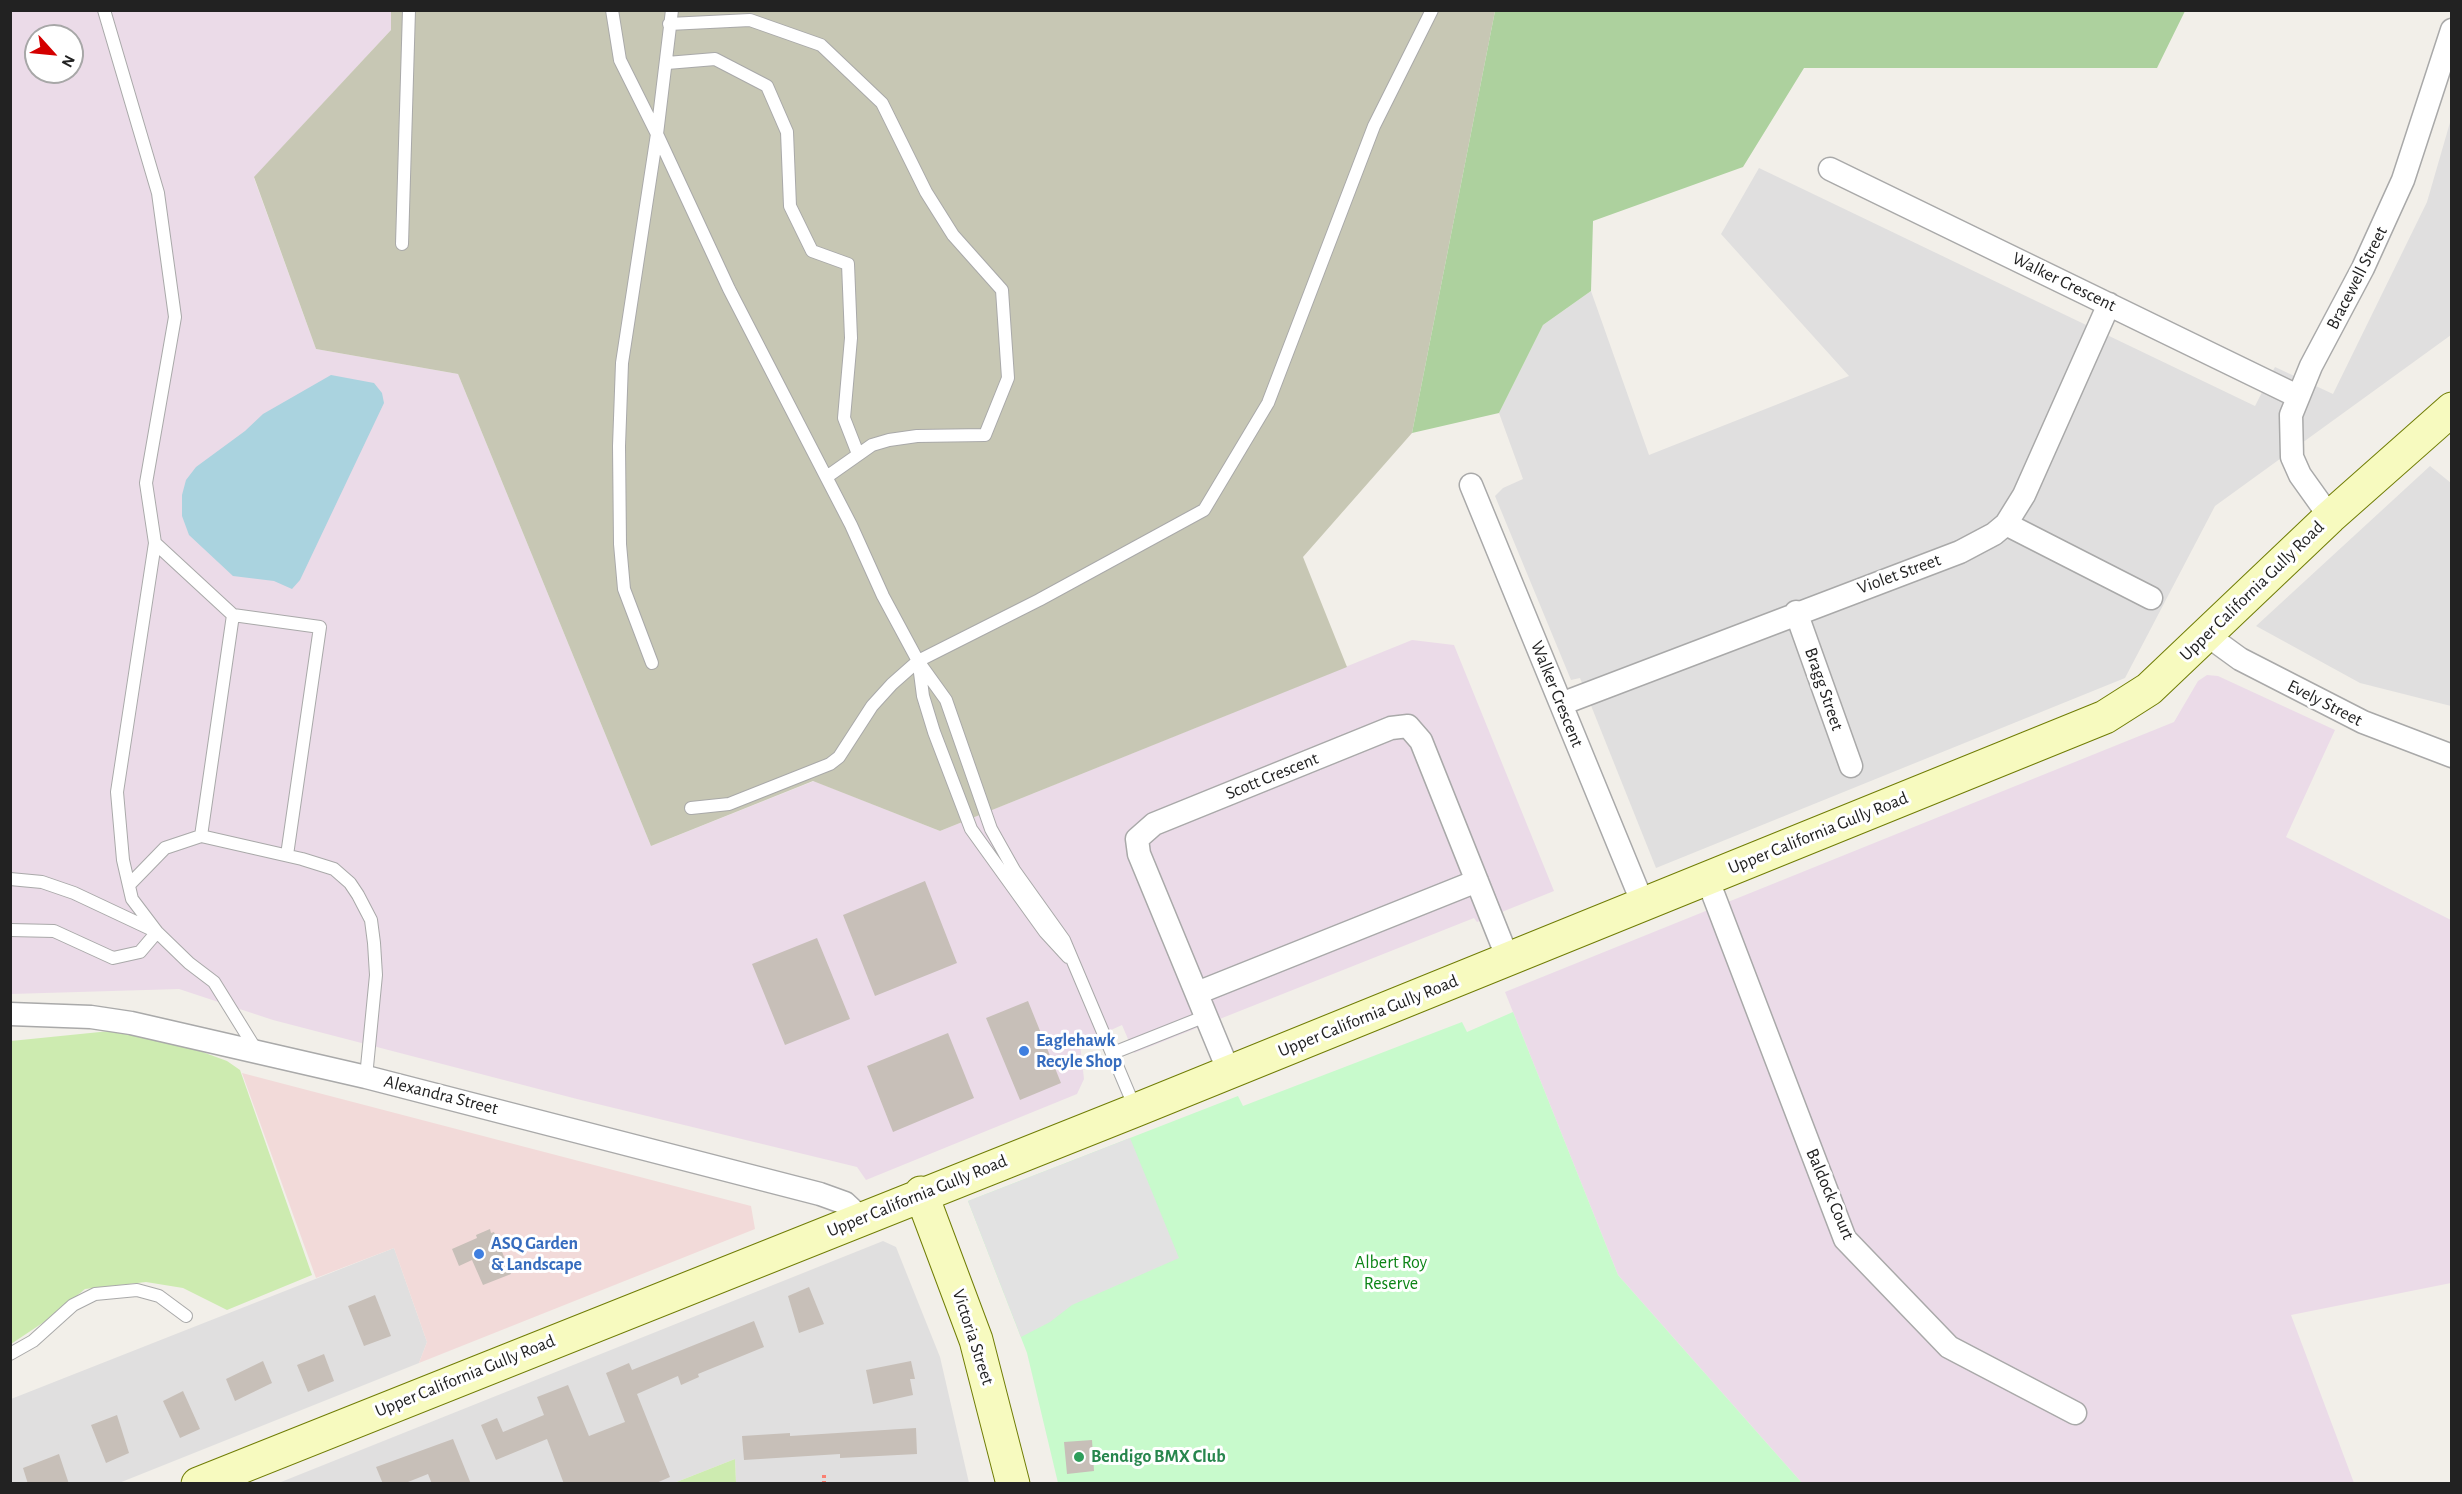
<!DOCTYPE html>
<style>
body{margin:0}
#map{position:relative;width:2462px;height:1494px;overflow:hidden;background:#f2efe9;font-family:"Alegreya Sans",sans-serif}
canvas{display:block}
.frame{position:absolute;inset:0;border:12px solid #222;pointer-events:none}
.north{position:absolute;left:24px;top:24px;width:60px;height:60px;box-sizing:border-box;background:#fff;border:2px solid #a7a7a7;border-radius:50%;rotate:117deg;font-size:16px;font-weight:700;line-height:24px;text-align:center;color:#222}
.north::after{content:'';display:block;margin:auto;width:21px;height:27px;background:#d40000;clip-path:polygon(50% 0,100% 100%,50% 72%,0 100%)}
</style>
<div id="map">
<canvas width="2462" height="1494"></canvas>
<div class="frame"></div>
<div class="north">N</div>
</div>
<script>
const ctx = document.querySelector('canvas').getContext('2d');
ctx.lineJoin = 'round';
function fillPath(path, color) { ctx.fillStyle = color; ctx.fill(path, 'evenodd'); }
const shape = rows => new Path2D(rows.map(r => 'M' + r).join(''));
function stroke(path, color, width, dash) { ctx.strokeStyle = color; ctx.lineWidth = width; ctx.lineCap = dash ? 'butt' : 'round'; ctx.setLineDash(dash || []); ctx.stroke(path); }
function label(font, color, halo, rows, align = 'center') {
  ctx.font = font + ' "Alegreya Sans",sans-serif'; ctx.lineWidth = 6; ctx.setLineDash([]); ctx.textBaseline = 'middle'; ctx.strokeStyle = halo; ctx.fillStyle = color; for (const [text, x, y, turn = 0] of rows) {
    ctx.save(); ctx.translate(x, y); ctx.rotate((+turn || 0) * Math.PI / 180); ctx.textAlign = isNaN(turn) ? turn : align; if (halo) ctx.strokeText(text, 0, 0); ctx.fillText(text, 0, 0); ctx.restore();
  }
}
const residential = shape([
 [2451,119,2451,335,2215,506,2125,678,1656,868,1580,678,1571,680,1495,496,1503,488,1523,479,1499,413,1543,325,1591,291,1649,455,1849,376,1721,234,1759,168,2255,406,2275,367,2333,394,2427,202],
 [2430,466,2451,483,2451,706,2360,683,2256,626],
 [883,1241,896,1247,940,1357,969,1483,736,1483,735,1459,674,1483,276,1484],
 [394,1248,427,1342,419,1363,119,1483,11,1484,11,1399]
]);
const commercial = shape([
 [242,1073,751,1206,755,1229,419,1363,427,1342,394,1248,316,1278]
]);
const industrial = shape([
 [10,11,392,11,391,30,254,178,316,349,458,374,651,846,814,781,940,831,1412,640,1454,645,1554,891,1477,922,1474,918,1134,1053,1122,1025,1080,1044,1084,1079,1077,1094,866,1180,857,1167,577,1099,273,1020,179,989,11,994],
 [36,36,72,36,72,72,36,72],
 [2207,675,2218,676,2335,730,2286,837,2451,920,2451,1283,2291,1315,2354,1483,1802,1483,1618,1275,1505,992,2174,722,2198,681]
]);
const construction = shape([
 [391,11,1495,11,1412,433,1303,557,1347,667,940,831,813,781,651,846,458,374,316,349,254,177,391,30]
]);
const grass = shape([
 [110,1031,178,1043,227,1061,240,1070,312,1275,227,1310,183,1288,146,1282,85,1289,50,1318,11,1344,11,1041],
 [735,1459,736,1483,674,1483]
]);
const forest = shape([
 [1495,11,1495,10,2185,11,2157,68,1804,68,1743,167,1593,221,1591,291,1543,325,1499,413,1412,433]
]);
const park = shape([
 [1513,1012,1618,1275,1802,1483,1058,1483,1027,1353,968,1201,1238,1096,1243,1106,1462,1022,1467,1032]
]);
const parking = shape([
 [1130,1138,1179,1258,1072,1305,1050,1322,1021,1337,968,1201]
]);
const water = shape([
 [331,375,374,383,382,393,384,403,300,580,292,589,274,581,233,576,189,535,182,516,182,495,186,480,196,467,245,431,263,414]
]);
const building = shape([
 [925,881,957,963,875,996,843,915],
 [817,938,850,1019,785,1045,752,964],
 [1028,1001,1061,1083,1020,1100,986,1018],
 [948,1033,974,1098,893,1132,867,1066],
 [490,1229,491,1233,494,1232,511,1274,483,1285,472,1260,459,1266,452,1249,477,1238,476,1235],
 [809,1287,824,1324,799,1333,788,1296],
 [375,1295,391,1336,364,1346,348,1306],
 [754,1321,764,1347,698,1374,699,1377,681,1385,678,1376,637,1394,670,1477,654,1484,564,1484,547,1439,496,1460,481,1425,497,1418,503,1432,544,1415,537,1397,568,1385,589,1436,625,1422,606,1373,629,1363,632,1370],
 [324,1354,334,1381,308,1392,297,1365],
 [263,1361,272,1383,235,1401,226,1379],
 [911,1361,915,1379,910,1379,913,1395,873,1404,866,1370],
 [183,1391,200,1429,180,1438,163,1401],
 [117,1415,129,1453,106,1463,91,1425],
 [916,1428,917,1454,840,1458,840,1454,744,1460,742,1436,790,1433,790,1436],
 [453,1439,471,1484,432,1484,428,1474,403,1484,383,1484,376,1467],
 [1092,1440,1094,1471,1067,1474,1064,1442],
 [59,1454,69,1484,28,1484,23,1468]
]);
const path = shape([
 [824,1484,824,1472]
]);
const lane = shape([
 [104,10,158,193,175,317,146,483,155,543,117,792,123,860,132,899,157,932,189,963,214,982,258,1053],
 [612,10,620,60,657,134,622,363,619,446,620,544,624,589,652,663],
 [672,10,657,134,729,289,851,525,883,596,918,661,946,700,991,829,1014,870,1064,940,1135,1108],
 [669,24,750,20,821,45,882,103,926,192,953,235,1002,290,1008,378,985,435,917,436,889,440,872,445,828,476],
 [667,63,715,59,767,86,787,132,790,206,812,251,848,264,851,338,844,418,858,454],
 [402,244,409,10],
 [155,543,233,615,201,836],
 [233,615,320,627,287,855],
 [919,665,923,696,934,732,971,829,1045,932,1068,957],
 [691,808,729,804,830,764,839,757,872,706,892,684,918,661,1039,600,1204,510,1268,403,1374,126,1432,10],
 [10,879,42,882,74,893,157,932,140,952,113,958,54,931,10,930],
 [129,885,165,848,201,836,302,859,334,869,350,883,358,895,371,920,374,943,376,975,366,1077],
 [1113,1053,1206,1016],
 [10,1354,33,1341,73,1305,95,1294,137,1290,159,1296,186,1316]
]);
const street = shape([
 [1830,169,2297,396],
 [1471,485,1643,904],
 [2330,517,2300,475,2292,457,2291,415,2311,366,2363,268,2403,180,2452,30],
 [2006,524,2151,598],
 [1796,612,1851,766],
 [2207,635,2240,659,2363,722,2452,756],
 [1561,704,1960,552,1994,534,2006,524,2024,495,2109,304],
 [1707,878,1845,1239,1949,1347,2075,1413],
 [1197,993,1477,881],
 [10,1014,91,1017,131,1023,366,1077,820,1194,845,1203,861,1218],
 [1229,1072,1139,854,1137,839,1154,824,1391,728,1408,726,1421,741,1508,959]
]);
const secondary = shape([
 [921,1193,976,1340,1013,1484],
 [198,1484,1136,1110,2105,717,2149,689,2330,517,2452,409]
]);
const markers = [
 [1024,1051,6,"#3f7fe0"],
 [479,1254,6,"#3f7fe0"],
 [1079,1457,6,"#2e9e5b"]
];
const streetNames = [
 ["Bracewell Street",2357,278,-63],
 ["Walker Crescent",2064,282,26],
 ["Violet Street",1899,574,-20],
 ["Upper California Gully Road",2252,591,-44],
 ["Bragg Street",1824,689,71],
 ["Walker Crescent",1557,694,68],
 ["Evely Street",2325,703,27],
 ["Scott Crescent",1272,776,-22],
 ["Upper California Gully Road",1818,833,-22],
 ["Upper California Gully Road",1368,1016,-22],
 ["Alexandra Street",441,1095,14],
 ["Baldock Court",1830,1194,67],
 ["Upper California Gully Road",917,1196,-22],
 ["Victoria Street",973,1337,72],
 ["Upper California Gully Road",465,1376,-22]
];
const shopNames = [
 ["Eaglehawk",1036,1041],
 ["Recyle Shop",1036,1062],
 ["ASQ Garden",491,1244],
 ["& Landscape",491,1265]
];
const parkNames = [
 ["Albert Roy",1391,1263],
 ["Reserve",1391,1284]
];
const leisureNames = [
 ["Bendigo BMX Club",1091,1457]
];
fillPath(residential, '#e0dfdf');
fillPath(commercial, '#f2dad9');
fillPath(industrial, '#ebdbe8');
fillPath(construction, '#c7c7b4');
fillPath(grass, '#cdebb0');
fillPath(forest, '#add19e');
fillPath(park, '#c8facc');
fillPath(parking, '#e2e2e2');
fillPath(water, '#aad3df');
fillPath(building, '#c7bfb8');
stroke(lane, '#a9a9a9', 14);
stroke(street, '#a9a9a9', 25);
stroke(secondary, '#707d05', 35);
stroke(path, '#fa8072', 4, [3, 3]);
stroke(lane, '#fff', 12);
stroke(street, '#fff', 22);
stroke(secondary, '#f7fabf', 33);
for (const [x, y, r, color] of markers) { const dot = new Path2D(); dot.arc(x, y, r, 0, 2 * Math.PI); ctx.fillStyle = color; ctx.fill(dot); stroke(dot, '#fff', 2); }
label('18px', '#222', '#fff', streetNames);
label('bold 18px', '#366cbe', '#fff', shopNames, 'left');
label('18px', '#0c8416', '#fff', parkNames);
label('bold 18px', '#27864d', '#fff', leisureNames, 'left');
</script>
